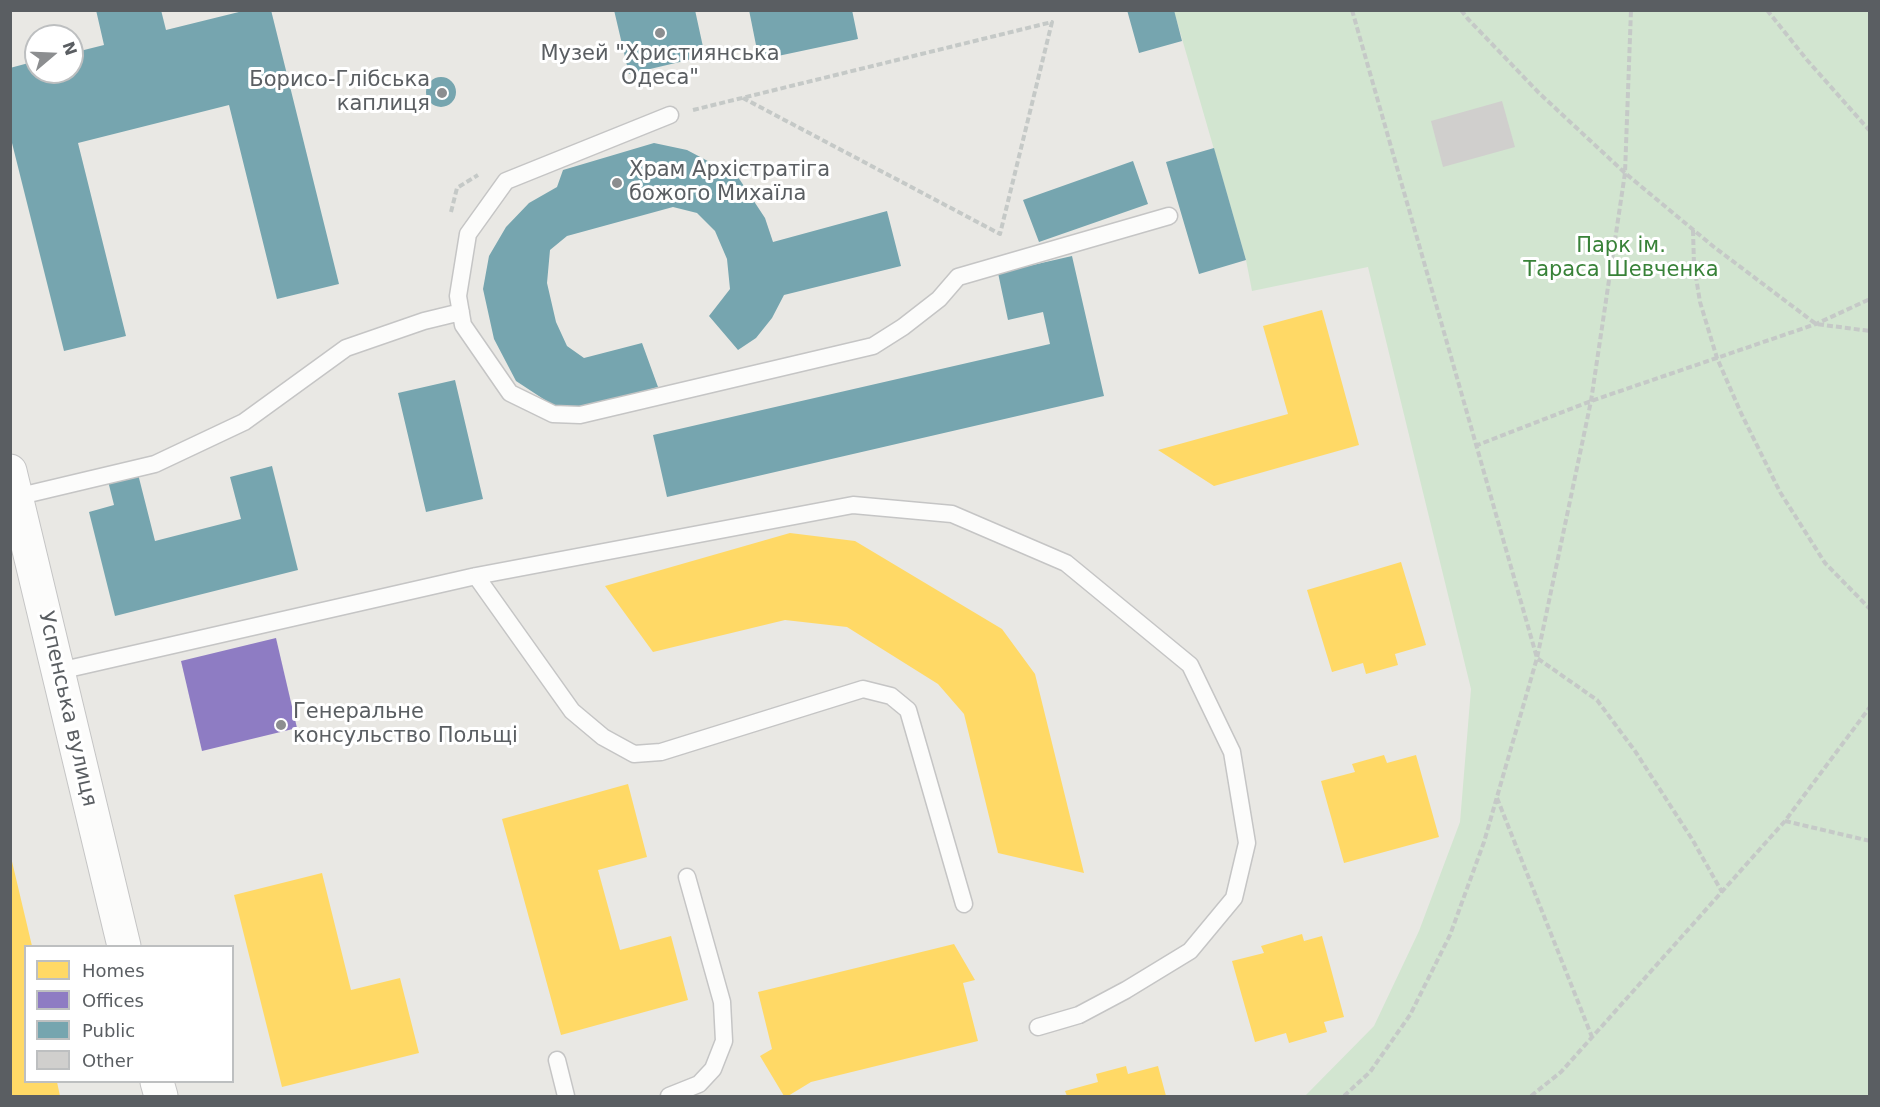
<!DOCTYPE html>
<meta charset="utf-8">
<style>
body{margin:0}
#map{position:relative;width:1880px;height:1107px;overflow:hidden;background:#e9e8e4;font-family:"DejaVu Sans",sans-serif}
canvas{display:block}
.frame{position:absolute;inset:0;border:12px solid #5a5e62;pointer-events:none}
.legend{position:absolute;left:24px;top:945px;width:210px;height:138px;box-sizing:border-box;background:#fff;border:2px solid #bdbfc0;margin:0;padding:8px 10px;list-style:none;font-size:18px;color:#5a5e62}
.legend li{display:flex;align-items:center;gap:12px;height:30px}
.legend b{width:30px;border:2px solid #bdbfc0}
.north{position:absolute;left:24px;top:24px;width:60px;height:60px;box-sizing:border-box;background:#fff;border:2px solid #bdbfc0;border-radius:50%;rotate:71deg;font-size:16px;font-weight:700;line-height:24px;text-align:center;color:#5a5e62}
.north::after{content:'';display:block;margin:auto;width:21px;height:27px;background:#8c8e90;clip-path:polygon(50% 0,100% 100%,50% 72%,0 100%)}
</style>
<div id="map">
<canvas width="1880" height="1107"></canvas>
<div class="frame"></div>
<ul class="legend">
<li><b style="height:16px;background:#ffd966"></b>Homes</li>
<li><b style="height:16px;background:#8e7cc3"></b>Offices</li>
<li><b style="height:16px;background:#76a5af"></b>Public</li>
<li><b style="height:16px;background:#d0cfcd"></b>Other</li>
</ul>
<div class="north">N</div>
</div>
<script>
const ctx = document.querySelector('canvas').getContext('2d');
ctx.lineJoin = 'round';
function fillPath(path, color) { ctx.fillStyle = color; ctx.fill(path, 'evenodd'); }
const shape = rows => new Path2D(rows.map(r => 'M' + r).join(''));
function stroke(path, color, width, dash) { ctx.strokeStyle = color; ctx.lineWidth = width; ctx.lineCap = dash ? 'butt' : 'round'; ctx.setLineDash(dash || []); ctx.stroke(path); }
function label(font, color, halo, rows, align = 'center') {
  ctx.font = font + ' "DejaVu Sans",sans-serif'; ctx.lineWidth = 6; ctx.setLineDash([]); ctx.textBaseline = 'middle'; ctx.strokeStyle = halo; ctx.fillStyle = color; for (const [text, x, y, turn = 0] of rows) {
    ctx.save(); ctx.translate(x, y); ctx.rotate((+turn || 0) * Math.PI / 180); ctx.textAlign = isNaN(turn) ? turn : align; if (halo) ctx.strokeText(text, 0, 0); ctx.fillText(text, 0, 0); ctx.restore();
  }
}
const green = shape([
 [1174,11,1869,11,1869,1096,1305,1096,1374,1026,1419,931,1460,822,1471,689,1368,267,1252,291,1246,260]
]);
const homes = shape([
 [1322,310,1359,445,1214,486,1158,450,1288,414,1263,326],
 [790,533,855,541,1002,629,1035,674,1084,873,998,853,964,714,938,684,847,627,785,620,653,652,605,586],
 [1401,562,1426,645,1395,654,1398,665,1366,674,1363,663,1332,672,1307,590],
 [1384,755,1387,763,1416,755,1439,837,1344,863,1321,781,1355,772,1352,764],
 [628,784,647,857,598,870,620,950,671,936,688,1000,561,1035,502,819],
 [10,853,32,946,26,946,26,1082,57,1082,60,1096,10,1096],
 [322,873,351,990,400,978,419,1053,282,1087,234,895],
 [1302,934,1304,941,1322,936,1344,1017,1324,1022,1327,1032,1289,1043,1286,1033,1255,1042,1232,961,1264,953,1261,946],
 [954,944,975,980,963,983,978,1041,811,1082,788,1096,784,1096,760,1056,772,1049,758,992],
 [1126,1066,1128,1074,1158,1066,1166,1096,1067,1096,1065,1091,1098,1082,1096,1074]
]);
const offices = shape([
 [276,638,297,728,202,751,181,661]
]);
const public = shape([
 [96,10,161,10,166,30,247,10,271,10,339,284,277,299,229,105,78,143,126,336,64,351,10,135,10,68,36,61,36,72,72,72,72,53,104,45],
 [614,10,695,10,705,56,629,74],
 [749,10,852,10,858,39,759,60],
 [1127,10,1174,10,1182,41,1139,53],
 '426 92a15 15 0 1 1 30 0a15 15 0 1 1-30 0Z',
 [654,143,687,150,738,177,765,218,773,242,887,211,901,266,784,295,772,318,756,338,738,350,709,316,730,289,727,259,715,231,697,213,673,207,567,236,550,250,547,283,556,322,567,346,584,358,642,343,658,387,580,409,554,406,516,381,494,339,483,289,489,256,506,227,529,203,557,187,563,170],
 [1214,148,1246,260,1199,274,1166,162],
 [1133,161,1148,204,1039,242,1023,200],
 [1072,256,1104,396,667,497,653,435,1050,344,1043,312,1008,320,998,273],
 [455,380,483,499,426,512,398,393],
 [272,466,298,570,115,616,89,512,114,505,108,481,138,474,155,541,241,519,230,477]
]);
const building = shape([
 [1502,101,1515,147,1443,167,1431,121]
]);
const path = shape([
 [1352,10,1537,658,1597,700,1635,751,1692,839,1722,892],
 [1461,10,1468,19,1539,93,1625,173,1714,247,1816,324,1870,331],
 [1767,10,1807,60,1870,131],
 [693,110,1052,22,1000,234,743,98],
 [451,212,457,188,478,175],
 [1693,230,1694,265,1700,302,1717,358,1741,413,1780,492,1825,563,1870,609],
 [1475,446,1591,401,1816,324,1870,299],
 [1497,798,1592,1037],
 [1785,821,1870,841],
 [1344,1096,1370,1072,1410,1015,1450,935,1484,842,1537,658,1591,401,1625,173,1631,10],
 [1531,1096,1561,1072,1785,821,1870,707]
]);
const service = shape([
 [670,115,506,181,468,234,458,296,463,325,510,393,553,414,580,415,873,346,903,327,939,299,958,277,1169,216],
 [16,497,155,464,244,422,346,348,424,321,461,312],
 [476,576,572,711,603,737,634,754,661,752,863,689,891,696,908,710,964,904],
 [59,671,476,576,853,505,952,514,1066,563,1190,665,1232,752,1247,843,1234,898,1190,951,1126,990,1079,1015,1038,1027],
 [557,1060,566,1096],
 [669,1096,699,1084,713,1069,724,1041,722,1002,687,877]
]);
const tertiary = shape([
 [10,471,124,946],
 [157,1082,161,1096]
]);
const markers = [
 [660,33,6,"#8c8e90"],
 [442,93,6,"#8c8e90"],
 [617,183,6,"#8c8e90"],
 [281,725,6,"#8c8e90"]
];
const poiNames = [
 ["Музей \"Християнська",660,55,"center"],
 ["Одеса\"",660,79,"center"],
 ["Борисо-Глібська",430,81,"right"],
 ["каплиця",430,105,"right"],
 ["Храм Архістратіга",629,171],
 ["божого Михаїла",629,195],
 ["Генеральне",293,713],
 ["консульство Польщі",293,737]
];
const parkNames = [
 ["Парк ім.",1621,247],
 ["Тараса Шевченка",1621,271]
];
const streetNames = [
 ["Успенська вулиця",67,709,77]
];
fillPath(green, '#d2e5d0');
fillPath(homes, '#ffd966');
fillPath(offices, '#8e7cc3');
fillPath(public, '#76a5af');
fillPath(building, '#d0cfcd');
stroke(service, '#c5c5c5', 19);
stroke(tertiary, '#c5c5c5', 35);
stroke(path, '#c5c9c7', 4, [6, 3]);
stroke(service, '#fcfcfb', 16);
stroke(tertiary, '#fcfcfb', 33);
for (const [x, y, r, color] of markers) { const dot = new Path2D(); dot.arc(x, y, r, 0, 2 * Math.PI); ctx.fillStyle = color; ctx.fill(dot); stroke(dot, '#fff', 2); }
label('21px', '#5a5e62', '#fff', poiNames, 'left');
label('21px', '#388238', '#fff', parkNames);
label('21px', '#5a5e62', '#fff', streetNames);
</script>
